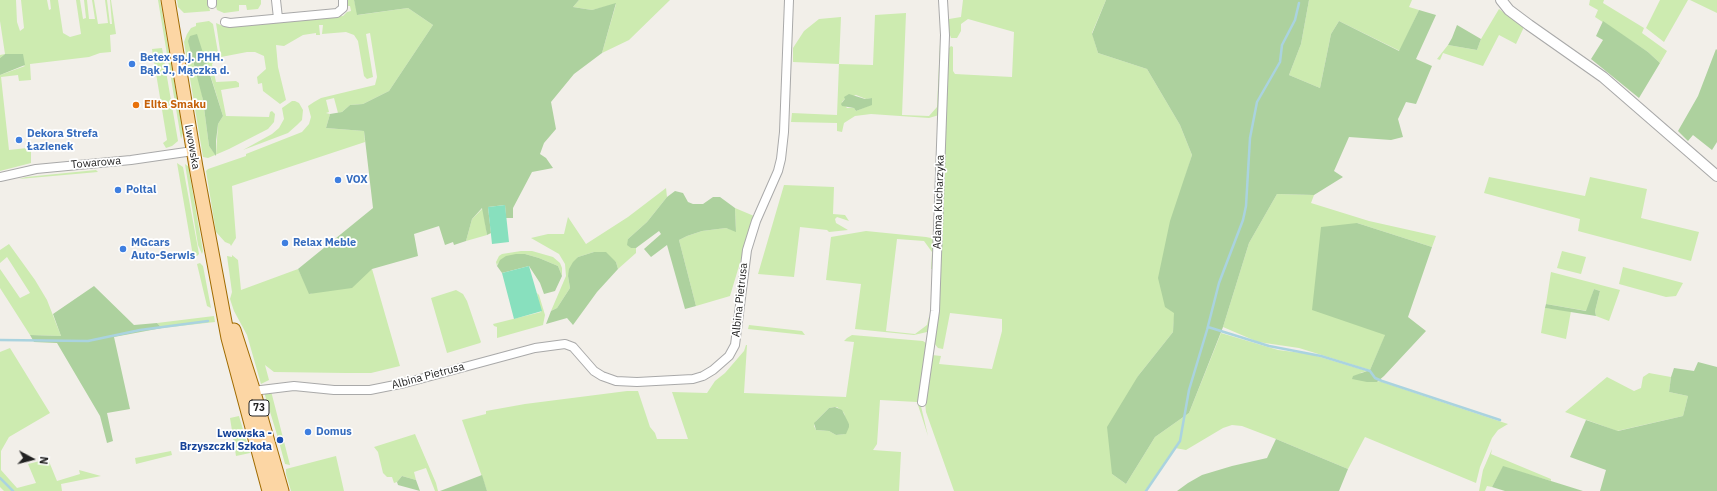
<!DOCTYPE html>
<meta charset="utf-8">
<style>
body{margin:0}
#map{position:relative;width:1717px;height:491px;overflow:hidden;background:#f2efe9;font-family:"IBM Plex Sans",sans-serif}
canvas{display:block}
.north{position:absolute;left:12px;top:439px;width:40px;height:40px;-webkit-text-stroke:3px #fff;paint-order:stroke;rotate:97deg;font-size:11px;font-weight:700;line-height:16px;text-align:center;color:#222}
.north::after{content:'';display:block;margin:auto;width:14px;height:18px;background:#222;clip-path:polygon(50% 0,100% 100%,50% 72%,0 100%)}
</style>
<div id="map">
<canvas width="1717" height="491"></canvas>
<div class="north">N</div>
</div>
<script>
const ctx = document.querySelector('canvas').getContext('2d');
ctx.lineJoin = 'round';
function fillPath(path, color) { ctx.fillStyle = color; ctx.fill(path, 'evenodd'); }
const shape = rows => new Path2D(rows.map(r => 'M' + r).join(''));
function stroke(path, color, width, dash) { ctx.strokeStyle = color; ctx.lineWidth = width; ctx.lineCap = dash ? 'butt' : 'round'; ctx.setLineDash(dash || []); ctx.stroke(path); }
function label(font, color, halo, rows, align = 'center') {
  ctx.font = font + ' "IBM Plex Sans",sans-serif'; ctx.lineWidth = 3.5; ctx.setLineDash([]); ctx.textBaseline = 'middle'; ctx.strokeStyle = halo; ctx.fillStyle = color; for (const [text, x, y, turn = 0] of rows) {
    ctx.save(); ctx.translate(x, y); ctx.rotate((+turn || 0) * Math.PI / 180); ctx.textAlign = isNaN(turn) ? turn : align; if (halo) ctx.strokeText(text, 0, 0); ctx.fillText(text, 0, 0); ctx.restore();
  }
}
const grass = shape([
 [0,0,16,0,17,22,20,31,24,28,21,0,47,0,49,10,51,9,50,0,58,0,63,33,70,37,81,34,76,0,80,0,83,19,86,18,84,0,87,0,89,19,95,19,92,0,94,0,98,24,108,23,105,0,107,0,110,24,112,24,110,0,111,0,116,34,110,35,111,52,100,53,89,57,30,64,31,80,19,81,18,75,1,77,9,150,27,148,31,149,31,163,0,171,0,75,25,66,5,54,0,58,0,55,5,54,0,21],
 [158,0,160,0,183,133,181,139],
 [177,0,207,0,210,11,184,13,178,7],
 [214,0,261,0,261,4,258,9,247,10,246,5,239,5,239,11,224,13,217,10],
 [346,0,354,0,358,15,408,8,433,25,389,91,363,104,350,105,342,112,338,113,334,98,326,100,329,112,326,113,330,114,326,128,364,131,365,142,232,186,236,238,231,246,230,244,225,242,216,232,206,171,208,169,246,156,246,154,302,132,309,124,311,117,308,106,314,102,321,98,375,85,377,77,370,33,366,34,373,77,367,79,364,76,358,41,354,35,346,32,322,34,323,25,319,25,320,35,316,35,316,33,303,35,284,46,276,45,278,67,286,100,280,104,263,91,262,83,258,84,257,77,266,69,264,56,255,52,247,52,221,57,216,23,225,27,343,16,347,12,351,11,350,6,347,6],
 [579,0,670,0,629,40,602,53,616,4,592,10,573,7],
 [963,0,1106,0,1092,33,1098,53,1147,69,1180,125,1192,155,1185,178,1173,332,1138,376,1112,474,1126,484,1155,437,1189,413,1221,333,1278,350,1310,354,1367,371,1360,373,1377,382,1379,381,1508,424,1498,430,1492,438,1480,467,1476,483,1365,437,1348,469,1276,439,1242,426,1232,425,1223,428,1186,450,1175,448,1145,491,954,491,926,412,925,403,932,355,941,356,939,364,992,369,1002,331,1002,319,950,313,943,349,938,348,934,343,948,49,951,46,953,47,953,71,955,74,1012,77,1014,32,968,19,961,24,961,31,957,38,951,38,949,32,949,19,961,17],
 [1309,0,1412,0,1409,7,1419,10,1400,51,1339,21,1331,34,1320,88,1289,75,1301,44],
 [1590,0,1604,0,1603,3,1644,28,1642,33,1667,51,1660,63,1648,52,1595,17,1598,10,1589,5],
 [1660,0,1688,0,1664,42,1646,28],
 [1690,0,1717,0,1717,13],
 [1499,9,1524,27,1516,44,1499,35,1483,66,1443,53,1440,60,1437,59,1448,45,1477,50,1481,39],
 [906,13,902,115,929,116,937,107,941,21,943,20,939,115,929,118,871,114,855,116,844,123,842,132,837,131,837,123,791,122,792,113,837,115,839,64,793,62,793,48,804,31,819,19,841,17,839,64,873,65,875,15],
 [856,95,866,99,872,98,868,106,856,111,854,108,847,108,842,102,845,99],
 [209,21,213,24,219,58,212,64,213,70,209,71,190,54,199,78,203,100,209,146,216,155,218,124,223,116,210,74,214,73,216,82,236,81,239,83,239,87,221,90,226,116,269,117,270,112,272,111,275,114,274,122,268,129,229,149,208,158,203,157,184,42,187,34,191,28,196,26,196,23],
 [162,48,178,141,172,146,166,148,163,143,167,140,152,49],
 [292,101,295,101,299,103,303,110,302,120,297,125,288,133,243,150,272,134,279,128,284,119,282,108],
 [177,163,183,167,199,254,197,256,193,256],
 [185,164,189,167,189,171,203,251,202,254,198,245],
 [96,170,98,172,19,179,26,177],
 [1489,177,1585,196,1590,177,1647,189,1641,218,1699,232,1691,261,1578,231,1580,219,1484,193],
 [784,185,834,187,833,214,845,215,849,221,837,217,835,219,836,223,848,230,829,232,827,230,800,227,794,277,758,274],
 [666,188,667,197,647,222,628,239,631,248,636,248,636,253,618,269,616,262,594,252,578,257,568,276,570,288,557,308,551,311,566,276,565,264,559,254,531,238,548,234,564,234,568,217,586,244,628,217],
 [1277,194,1314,195,1311,203,1369,221,1436,236,1432,247,1357,223,1385,336,1370,370,1299,348,1258,342,1223,327,1249,243],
 [483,208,487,235,466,241,472,219],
 [735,208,754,216,730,296,696,306,679,240,687,236,702,231,726,228,736,231],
 [866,231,926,237,931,238,933,240,933,269,931,269,932,252,924,241,897,239,886,331,915,334,927,325,929,317,930,318,930,329,927,332,914,335,855,329,861,284,826,280,831,237],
 [9,244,35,280,47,300,61,336,30,335,0,288,0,269,20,298,30,293,7,257,0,263,0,250],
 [521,251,532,251,553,257,560,263,562,268,562,276,558,266,539,258,525,254,498,263,497,266,496,262,499,256,502,254],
 [1562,251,1586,257,1581,274,1557,268],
 [232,255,238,260,241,290,298,269,310,294,372,269,400,366,371,373,346,373,274,372,265,365,269,380,261,384,247,335,234,311,230,299,232,292,227,256,232,257],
 [200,263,203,266,211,308,207,306,197,264],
 [1623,267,1683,283,1676,296,1666,297,1619,284],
 [1551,272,1620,290,1609,321,1596,316,1595,311,1600,291,1594,289,1587,311,1546,304],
 [456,290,463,294,467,301,481,342,480,343,447,353,431,298],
 [537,293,539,295,545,315,543,325,497,338,497,327,494,326,493,324,541,312],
 [1545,308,1571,311,1566,339,1541,333],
 [214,316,215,322,162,328,157,323],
 [749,325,802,331,805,335,748,329],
 [852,335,923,341,926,343,927,347,920,402,928,436,917,402,880,400,877,444,873,450,901,452,899,491,487,491,462,420,486,414,486,411,525,404,627,391,638,391,650,427,655,433,657,439,688,439,672,392,707,393,715,381,725,373,744,351,746,345,747,345,744,393,846,397,854,342,844,341,847,338],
 [835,407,837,407,844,413,846,421,849,424,845,434,836,435,829,431,816,430,814,426,816,421,829,408],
 [10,348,50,413,9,437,1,451,1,470,17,488,36,483,28,464,48,459,57,481,80,474,79,470,101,476,61,484,62,491,4,491,0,487,0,352],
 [1649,373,1671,377,1669,392,1688,396,1683,416,1617,431,1565,412,1607,377,1634,391,1641,388,1643,377],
 [271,391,290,465,285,464,279,442,281,442,280,438,278,438,264,392],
 [239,416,250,453,236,456,230,418],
 [415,434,436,483,438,491,435,491,426,468,414,472,416,480,402,476,397,482,394,483,392,477,387,477,383,473,378,452,374,447],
 [1492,449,1491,454,1551,479,1551,481,1503,467,1492,487,1487,486,1485,491,1479,491,1483,470],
 [171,451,172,455,136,464,135,458],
 [336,456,344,491,291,491,286,474,286,469]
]);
const forest = shape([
 [354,0,579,0,573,7,592,10,616,3,602,53,574,74,551,102,556,129,544,143,540,154,546,158,553,168,532,172,513,208,513,218,506,218,505,205,488,207,491,233,487,235,482,208,472,219,466,241,454,245,453,242,445,245,439,226,414,234,418,256,372,269,352,288,309,294,298,269,373,208,364,131,326,128,330,114,342,112,350,105,363,104,389,91,433,25,408,8,357,15],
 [1106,0,1309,0,1301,44,1289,75,1320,88,1331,34,1339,21,1399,51,1419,10,1436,15,1416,59,1432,66,1416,104,1406,102,1398,119,1403,137,1391,140,1349,137,1334,171,1343,177,1314,195,1277,194,1249,243,1223,327,1189,413,1155,437,1126,484,1112,474,1107,427,1138,376,1173,332,1174,313,1165,307,1158,278,1170,221,1192,155,1180,125,1147,69,1098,53,1092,34],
 [1603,21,1648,52,1660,63,1639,98,1591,59,1603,40,1596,36],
 [1457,25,1481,39,1477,50,1448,45,1452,38],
 [197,34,223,116,218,124,216,141,216,156,209,146,203,100,188,41,190,36],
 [1716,49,1717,50,1717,142,1712,150,1693,135,1688,141,1678,131,1698,96],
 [5,54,23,54,25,65,0,75,0,58],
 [849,94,865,99,872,98,872,105,856,111,854,108,842,106,841,104,845,99,844,97],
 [675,191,683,193,688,202,693,204,703,204,713,197,720,197,735,208,736,232,726,228,702,231,687,236,679,240,696,306,685,309,667,245,651,257,644,249,661,234,659,231,636,248,631,248,627,245,628,239,647,222,667,197],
 [1357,223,1432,247,1408,317,1426,331,1384,376,1377,382,1367,382,1352,379,1353,376,1370,370,1385,335,1312,310,1321,227],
 [594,252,606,252,616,262,618,269,597,292,573,325,567,318,546,324,551,311,557,308,570,288,568,276,569,269,573,262,578,257],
 [516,254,525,254,539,258,558,266,562,276,555,291,544,294,540,283,529,266,502,273,497,266,500,260,506,256],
 [94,286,134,325,157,323,162,328,114,337,130,409,107,413,113,441,107,443,100,416,57,343,34,342,30,335,61,336,53,314],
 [1594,289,1600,291,1595,311,1596,316,1545,308,1546,304,1586,311],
 [1698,362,1717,367,1717,491,1600,491,1606,470,1570,457,1586,420,1618,431,1683,416,1688,396,1669,392,1671,377,1674,368,1694,371],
 [835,407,842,410,849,424,849,427,846,434,836,435,829,431,816,430,814,423,829,408],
 [1276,439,1348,469,1339,491,1177,491,1188,483,1202,475,1232,466,1267,458],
 [1503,466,1583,491,1505,491,1492,487],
 [482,475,487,491,440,491],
 [402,476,416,480,420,491,398,485,397,482]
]);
const pitch = shape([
 [505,205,509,242,492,244,488,207],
 [529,266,542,311,514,319,502,273]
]);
const stream = shape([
 [1208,327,1269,346,1321,356,1370,371,1375,378,1382,381,1500,420],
 [0,340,88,341,140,330,208,321],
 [0,478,13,491],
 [1146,491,1180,441,1189,390,1207,330,1219,283,1243,220,1246,206,1250,138,1257,102,1280,62,1282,45,1295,20,1299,3]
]);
const minor = shape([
 [212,0,212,4],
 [276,0,278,18],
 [225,22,230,23,337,13,343,8,343,0],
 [0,177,36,169,131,160,193,151],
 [249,393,261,390,294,386,334,390,370,390,405,383,535,348,565,344,573,347,594,371,602,376,616,381,637,382,693,379,703,376,713,370,729,356,735,345,747,250,756,221,778,171,781,159,784,132,789,0],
 [922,402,935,311,945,35,943,0]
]);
const tertiary = shape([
 [1501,0,1509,10,1529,25,1603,77,1717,176]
]);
const primary = shape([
 [168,0,196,167,228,338,269,491],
 [234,330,253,389,282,491]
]);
const markers = [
 [132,64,4,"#3f7fe0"],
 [136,105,4,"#e8710a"],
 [19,140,4,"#3f7fe0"],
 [338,180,4,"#3f7fe0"],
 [118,190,4,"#3f7fe0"],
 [285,243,4,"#3f7fe0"],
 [123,249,4,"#3f7fe0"],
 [308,432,4,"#3f7fe0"],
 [280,440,4,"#1a4fb4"]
];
const shields = [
 [259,408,20]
];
const shieldNames = [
 ["73",259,408]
];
const shopNames = [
 ["Betex sp.j. PHH.",140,58],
 ["Bąk J., Mączka d.",140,71],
 ["Dekora Strefa",27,134],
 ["Łazienek",27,147],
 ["VOX",346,180],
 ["Poltal",126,190],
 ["MGcars",131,243],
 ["Auto-Serwis",131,256],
 ["Relax Meble",293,243],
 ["Domus",316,432]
];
const foodNames = [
 ["Elita Smaku",144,105]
];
const streetNames = [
 ["Lwowska",192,147,80],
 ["Towarowa",96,163,-5],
 ["Adama Kucharzyka",939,202,-88],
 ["Albina Pietrusa",740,300,-84],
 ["Albina Pietrusa",428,376,-15]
];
const transitNames = [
 ["Lwowska -",272,434],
 ["Brzyszczki Szkoła",272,447]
];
fillPath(grass, '#cdebb0');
fillPath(forest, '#add19e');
fillPath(pitch, '#88e0be');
stroke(stream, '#aad3df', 2.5);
stroke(minor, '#a9a9a9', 10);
stroke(tertiary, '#a9a9a9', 12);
stroke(primary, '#a06b00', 15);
stroke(minor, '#fff', 8);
stroke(tertiary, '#fff', 10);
stroke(primary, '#fcd6a4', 13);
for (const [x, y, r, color] of markers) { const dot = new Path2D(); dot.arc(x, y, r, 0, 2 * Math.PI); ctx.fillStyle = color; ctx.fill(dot); stroke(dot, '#fff', 1.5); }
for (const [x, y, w] of shields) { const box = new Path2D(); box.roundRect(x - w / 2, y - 8, w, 16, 3); ctx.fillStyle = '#fff'; ctx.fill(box); stroke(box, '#222', 1); }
label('bold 10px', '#222', null, shieldNames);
label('bold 11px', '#366cbe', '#fff', shopNames, 'left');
label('bold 11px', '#c56008', '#fff', foodNames, 'left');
label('11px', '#222', '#fff', streetNames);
label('bold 11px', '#164399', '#fff', transitNames, 'right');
</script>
